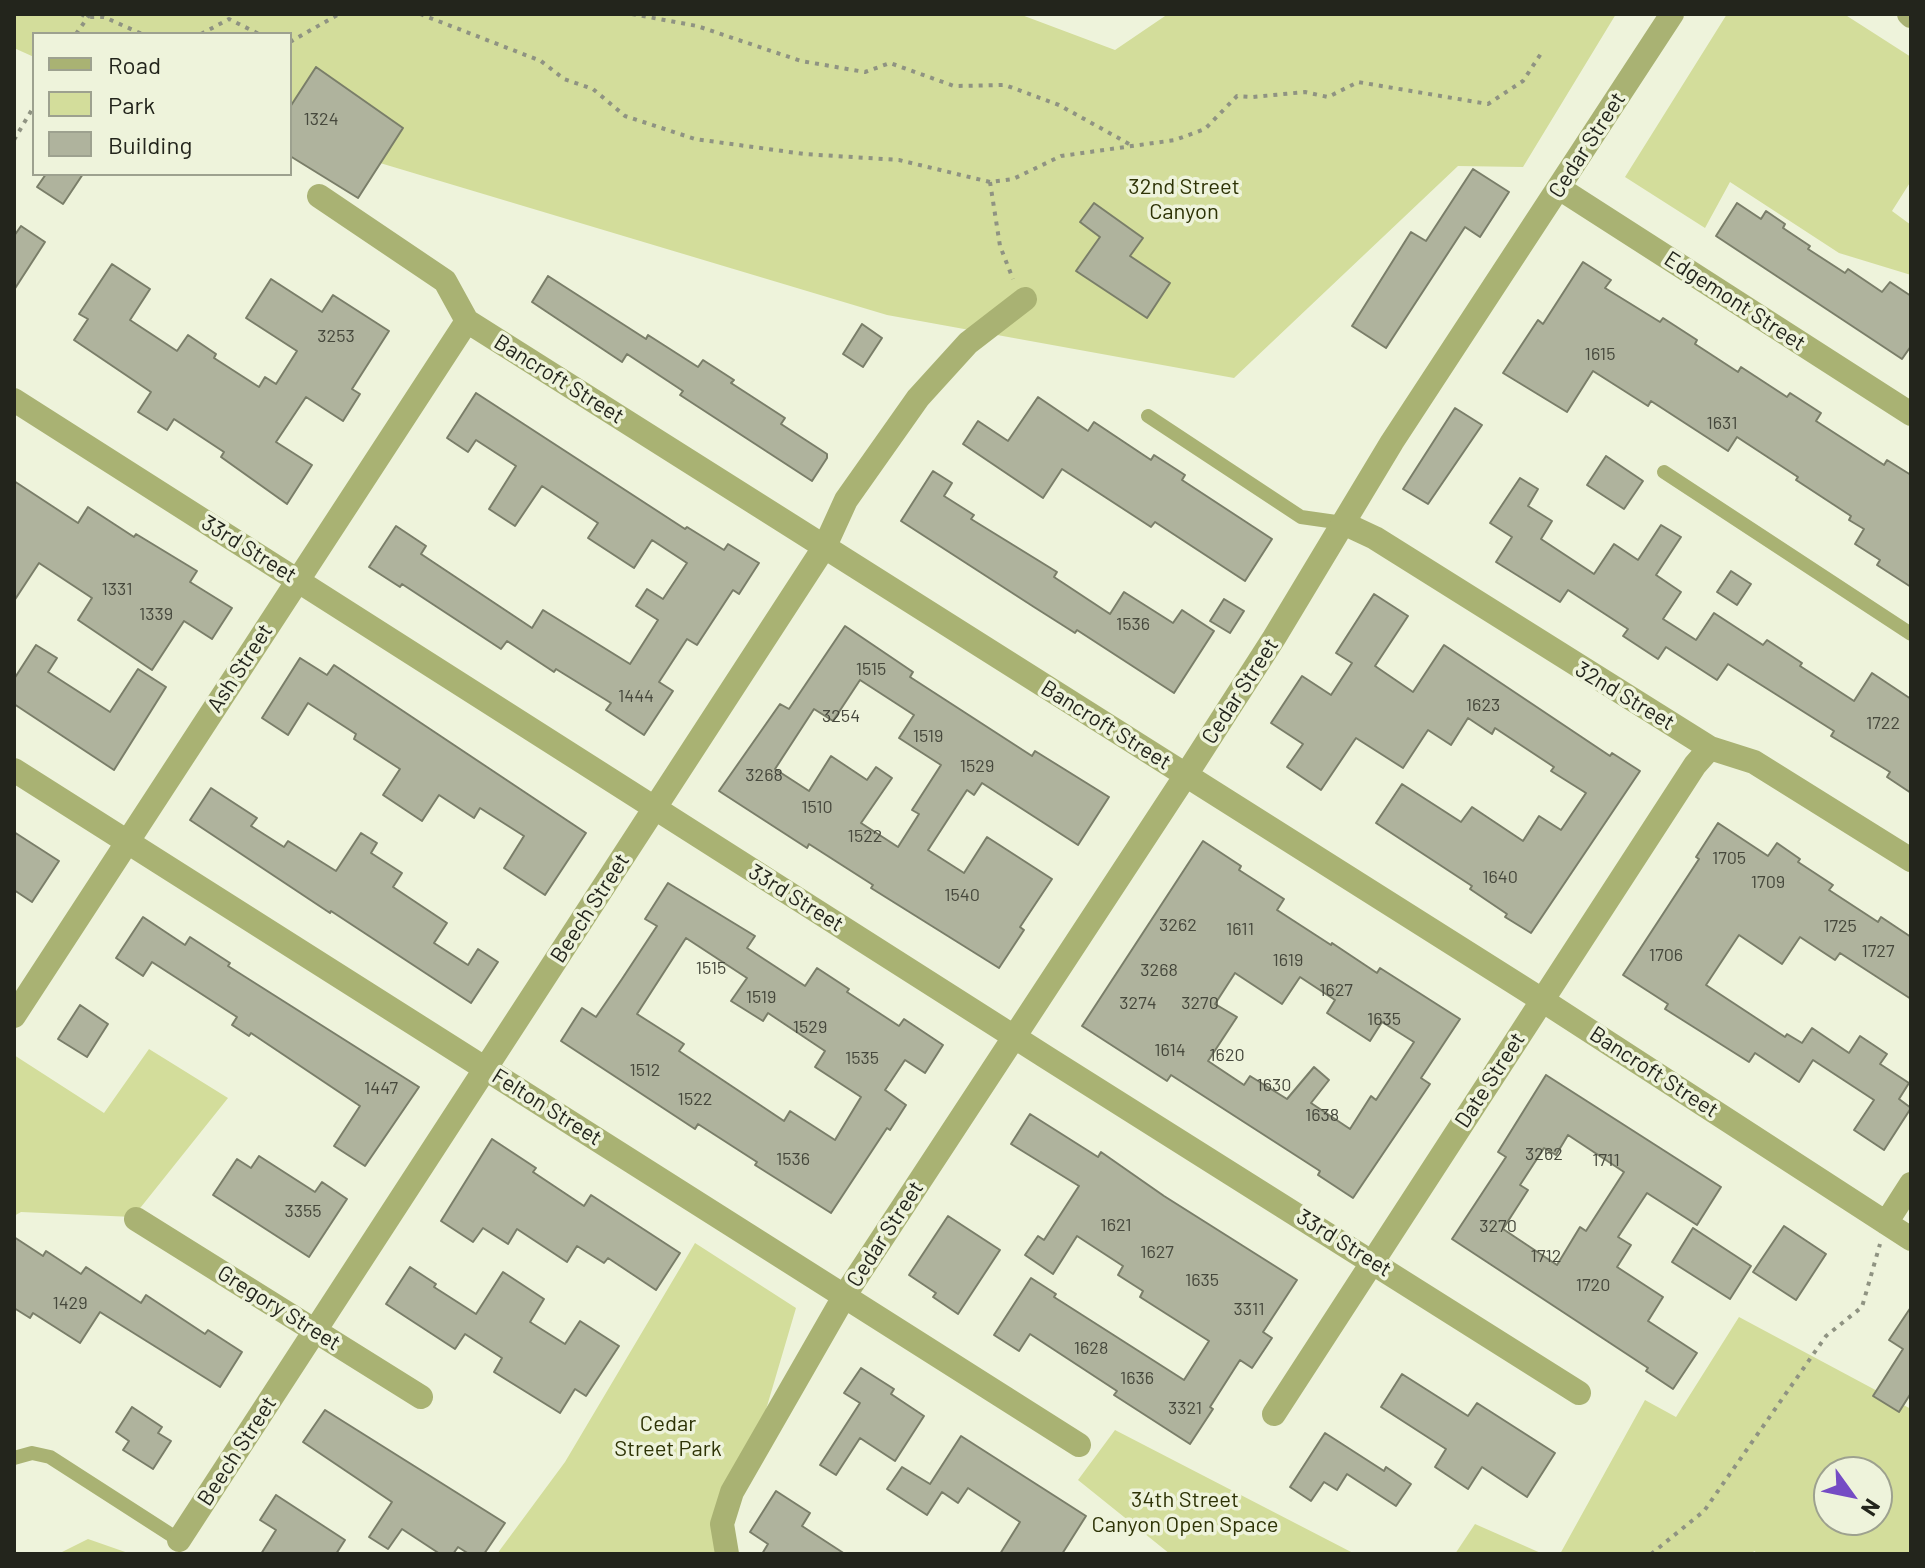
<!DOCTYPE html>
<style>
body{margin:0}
#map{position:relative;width:1925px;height:1568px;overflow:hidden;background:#eef3db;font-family:Barlow,sans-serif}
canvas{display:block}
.frame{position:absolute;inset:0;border:16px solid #23251c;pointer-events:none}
.legend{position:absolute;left:32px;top:32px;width:260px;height:144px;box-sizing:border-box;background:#eef3db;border:2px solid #9da18f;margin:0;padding:10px 14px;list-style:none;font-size:24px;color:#23251c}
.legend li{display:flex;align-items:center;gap:16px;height:40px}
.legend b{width:40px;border:2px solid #9da18f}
.north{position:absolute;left:1813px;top:1456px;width:80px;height:80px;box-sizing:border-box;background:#eef3db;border:2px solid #9da18f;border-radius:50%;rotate:123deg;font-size:22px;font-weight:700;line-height:32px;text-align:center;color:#23251c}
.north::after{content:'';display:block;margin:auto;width:28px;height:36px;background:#754cc4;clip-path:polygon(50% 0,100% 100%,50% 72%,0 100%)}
</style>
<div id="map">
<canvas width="1925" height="1568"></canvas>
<div class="frame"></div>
<ul class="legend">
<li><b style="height:10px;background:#a9b273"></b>Road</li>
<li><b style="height:22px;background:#d3dd9b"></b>Park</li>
<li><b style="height:22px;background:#afb39d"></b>Building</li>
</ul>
<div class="north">N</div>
</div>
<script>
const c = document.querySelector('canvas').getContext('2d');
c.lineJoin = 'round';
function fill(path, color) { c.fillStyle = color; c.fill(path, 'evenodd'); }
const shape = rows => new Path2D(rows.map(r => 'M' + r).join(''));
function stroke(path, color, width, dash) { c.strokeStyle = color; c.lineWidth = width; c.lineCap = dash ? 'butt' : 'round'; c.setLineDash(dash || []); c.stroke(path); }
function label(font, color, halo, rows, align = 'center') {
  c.font = font + ' Barlow,sans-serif'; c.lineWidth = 7; c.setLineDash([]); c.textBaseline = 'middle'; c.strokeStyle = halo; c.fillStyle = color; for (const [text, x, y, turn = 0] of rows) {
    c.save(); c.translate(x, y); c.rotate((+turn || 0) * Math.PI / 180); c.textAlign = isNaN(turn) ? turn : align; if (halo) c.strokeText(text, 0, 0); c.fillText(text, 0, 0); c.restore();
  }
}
fill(shape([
 [14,14,1019,14,1115,50,1168,14,1616,14,1523,167,1458,166,1234,378,887,315,290,136,290,34,34,34,34,57,14,48],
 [1727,14,1844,14,1911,57,1911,181,1892,211,1911,225,1911,275,1839,253,1730,182,1705,228,1625,177],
 [149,1049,228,1098,133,1217,21,1212,14,1216,14,1055,104,1113],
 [695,1243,796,1308,765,1413,720,1502,727,1554,497,1554,565,1462],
 [1739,1317,1911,1409,1911,1554,1759,1554,1754,1551,1752,1554,1560,1554,1645,1400,1676,1417],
 [1829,1472,1877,1472,1877,1520,1829,1520],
 [1115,1430,1355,1554,1170,1554,1078,1480],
 [1475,1524,1543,1554,1455,1554],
 [88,1539,131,1554,58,1554]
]), '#d3dd9b');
const building = shape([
 [316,67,403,128,358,198,290,156,290,107,316,67],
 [1473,169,1509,192,1480,237,1465,227,1386,348,1352,326,1411,232,1426,241,1473,169],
 [46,174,83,174,63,204,37,187,46,174],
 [1094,203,1143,238,1130,256,1170,283,1147,318,1076,271,1100,237,1080,222,1094,203],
 [1737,203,1761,219,1766,211,1785,224,1783,228,1810,246,1808,249,1845,273,1848,269,1882,292,1890,282,1911,296,1911,346,1902,359,1716,236,1737,203],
 [21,226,45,242,14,290,14,236,21,226],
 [1583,262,1611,280,1605,288,1660,322,1663,318,1697,340,1695,344,1738,372,1741,367,1787,397,1790,393,1821,413,1816,421,1884,465,1887,460,1911,475,1911,587,1877,565,1880,560,1855,544,1864,529,1849,520,1851,516,1796,480,1798,477,1737,437,1728,451,1651,401,1648,406,1593,371,1567,412,1503,373,1538,320,1543,324,1583,262],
 [112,264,150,289,130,320,177,351,188,335,216,354,214,358,259,387,265,377,276,384,297,351,246,318,271,279,322,312,333,295,389,331,352,389,360,394,343,421,306,397,276,442,312,465,287,504,221,457,224,452,174,419,167,430,138,412,151,392,74,340,88,319,79,314,112,264],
 [548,276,646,339,648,335,698,367,703,360,734,380,731,383,785,418,781,424,827,454,827,458,812,481,680,395,683,391,627,354,622,362,532,302,548,276],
 [862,324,882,338,863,367,843,354,862,324],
 [476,393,685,529,687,527,724,550,728,544,759,563,739,594,733,590,697,645,687,639,659,682,673,691,644,735,606,710,611,703,556,669,554,672,507,641,501,649,402,584,400,587,369,567,396,526,426,546,421,554,532,628,543,610,630,664,658,620,636,606,647,589,663,599,687,563,652,540,634,568,588,538,598,523,542,486,515,526,489,509,516,466,476,440,468,452,447,438,476,393],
 [1038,397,1088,431,1094,422,1151,460,1154,455,1185,475,1182,480,1272,539,1245,581,1155,522,1151,527,1062,469,1043,498,963,444,978,421,1008,441,1038,397],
 [1455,408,1482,425,1428,504,1403,489,1455,408],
 [1606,456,1643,481,1624,509,1587,485,1606,456],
 [933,471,952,483,944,496,974,515,971,519,1057,572,1054,577,1110,614,1124,592,1173,623,1182,610,1214,631,1174,693,1077,630,1075,633,1034,607,901,521,933,471],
 [1520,478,1538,489,1528,506,1552,521,1541,539,1594,574,1614,544,1638,560,1661,525,1681,537,1656,575,1681,592,1663,619,1696,640,1714,613,1763,645,1767,640,1802,663,1800,666,1854,701,1872,673,1911,699,1911,793,1887,777,1890,772,1831,736,1834,731,1728,664,1717,680,1666,647,1658,659,1623,636,1628,629,1568,590,1560,602,1496,562,1512,537,1490,523,1520,478],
 [14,481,78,523,88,507,134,537,136,534,197,571,190,582,232,608,212,639,184,621,152,670,78,620,92,598,39,563,14,601,14,481],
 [1731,571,1751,584,1737,605,1717,592,1731,571],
 [1374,594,1408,616,1375,666,1413,692,1444,645,1610,756,1612,753,1640,771,1531,933,1505,917,1507,914,1470,889,1472,886,1376,823,1402,784,1461,822,1472,807,1523,841,1539,816,1561,830,1586,793,1551,771,1554,767,1495,728,1492,734,1468,718,1451,745,1428,730,1403,768,1356,738,1321,790,1287,767,1303,744,1271,723,1302,676,1331,695,1352,663,1336,653,1374,594],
 [1224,599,1244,611,1230,633,1210,621,1224,599],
 [845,626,913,672,910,677,1032,756,1035,751,1109,797,1078,845,982,783,974,795,967,790,928,850,964,873,987,837,1052,879,1020,927,1024,930,999,968,871,888,873,885,809,844,807,848,719,791,780,704,789,709,845,626],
 [860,680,914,715,899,738,941,765,912,810,919,814,898,847,861,823,892,778,876,767,867,780,831,756,809,791,775,769,814,709,833,721,860,680],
 [36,645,57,658,48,672,110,712,138,669,166,687,114,770,14,704,14,679,36,645],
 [300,658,327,675,334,665,586,833,545,895,504,868,524,836,480,808,474,818,439,795,422,821,383,795,400,769,354,739,356,734,308,703,288,735,262,718,300,658],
 [211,788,257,818,251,826,284,847,288,841,336,871,361,833,377,843,371,853,402,873,393,887,447,923,434,943,468,965,478,949,498,962,471,1003,331,911,330,913,190,820,211,788],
 [1718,823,1768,856,1777,843,1800,859,1798,862,1833,885,1829,890,1878,922,1881,917,1911,937,1911,999,1840,953,1835,960,1800,937,1782,964,1739,935,1706,985,1785,1037,1787,1034,1802,1043,1812,1028,1849,1053,1860,1036,1887,1054,1880,1064,1909,1083,1899,1099,1911,1108,1884,1150,1854,1130,1874,1100,1813,1060,1799,1082,1755,1053,1749,1062,1665,1009,1668,1004,1623,975,1699,859,1696,857,1718,823],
 [14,832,59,861,32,902,14,890,14,832],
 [1203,841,1241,866,1239,870,1284,899,1277,910,1331,945,1332,943,1377,973,1380,968,1460,1019,1421,1078,1430,1084,1353,1198,1318,1175,1320,1171,1171,1075,1167,1081,1082,1026,1203,841],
 [1235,973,1282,1004,1300,977,1335,1000,1327,1013,1370,1041,1382,1022,1414,1042,1376,1100,1371,1096,1350,1129,1311,1103,1329,1080,1314,1067,1287,1099,1250,1076,1244,1085,1208,1061,1237,1017,1215,1004,1235,973],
 [668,883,755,936,747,948,805,986,817,968,849,989,847,992,899,1026,904,1019,943,1045,925,1073,905,1060,885,1090,906,1105,890,1130,887,1128,831,1213,755,1165,757,1162,698,1124,695,1129,561,1041,582,1008,596,1017,622,979,657,926,645,919,668,883],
 [686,938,747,978,731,1001,763,1021,768,1013,825,1051,815,1067,861,1097,835,1140,790,1111,784,1121,679,1051,684,1044,637,1014,686,938],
 [143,917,185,945,190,937,230,963,228,966,419,1087,365,1166,334,1146,360,1106,251,1033,249,1036,232,1025,237,1017,152,962,143,976,116,958,143,917],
 [80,1005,108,1024,87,1057,58,1039,80,1005],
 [1546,1075,1721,1187,1697,1225,1647,1193,1618,1237,1631,1245,1617,1267,1663,1297,1648,1321,1697,1353,1673,1389,1646,1371,1648,1368,1452,1239,1506,1157,1498,1152,1546,1075],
 [1568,1135,1624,1172,1586,1231,1580,1227,1557,1265,1503,1229,1528,1190,1520,1185,1544,1148,1556,1155,1568,1135],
 [1030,1114,1098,1157,1101,1152,1164,1196,1297,1280,1263,1332,1272,1338,1252,1368,1240,1360,1210,1407,1213,1409,1190,1444,1114,1395,1117,1391,1030,1334,1019,1351,994,1335,1031,1278,1056,1294,1054,1297,1184,1380,1209,1341,1140,1297,1143,1291,1118,1275,1123,1266,1077,1236,1053,1274,1025,1255,1038,1236,1044,1240,1079,1186,1011,1144,1030,1114],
 [492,1139,536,1168,533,1172,584,1206,591,1195,680,1253,656,1290,608,1258,604,1263,577,1246,567,1262,517,1229,508,1244,483,1228,473,1242,441,1221,492,1139],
 [259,1156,315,1192,322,1182,347,1199,309,1257,213,1195,237,1159,251,1168,259,1156],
 [948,1216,1000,1250,958,1314,933,1297,936,1293,909,1275,948,1216],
 [1784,1226,1826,1254,1796,1300,1753,1272,1784,1226],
 [1693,1228,1751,1266,1730,1299,1672,1262,1693,1228],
 [14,1237,43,1256,46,1251,81,1274,86,1267,141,1303,146,1295,205,1334,208,1330,242,1352,220,1387,100,1312,80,1343,33,1313,30,1318,14,1308,14,1237],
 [410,1267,436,1284,434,1287,476,1314,503,1272,544,1299,530,1322,565,1344,580,1321,619,1346,586,1396,575,1389,560,1413,494,1372,502,1358,465,1334,455,1349,386,1304,410,1267],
 [1911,1307,1911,1393,1899,1412,1873,1396,1903,1349,1889,1340,1911,1307],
 [861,1368,894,1389,891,1394,924,1416,895,1461,860,1438,836,1475,820,1465,860,1403,844,1393,861,1368],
 [1402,1374,1468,1416,1477,1403,1555,1453,1527,1497,1482,1467,1468,1489,1435,1467,1446,1449,1381,1407,1402,1374],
 [132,1407,162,1427,158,1433,171,1441,153,1469,123,1450,129,1441,116,1432,132,1407],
 [325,1410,505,1523,484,1554,469,1554,458,1547,453,1554,440,1554,402,1529,388,1549,369,1537,392,1502,303,1442,325,1410],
 [1325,1433,1384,1471,1386,1467,1411,1484,1396,1506,1347,1474,1337,1490,1324,1482,1311,1501,1290,1487,1325,1433],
 [961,1436,1086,1516,1062,1554,1000,1554,1020,1522,968,1488,958,1503,942,1492,927,1515,887,1489,902,1467,930,1484,961,1436],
 [776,1491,810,1513,802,1526,845,1554,762,1554,768,1544,750,1532,776,1491],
 [276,1495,345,1540,336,1554,261,1554,276,1530,260,1520,276,1495]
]);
fill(building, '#afb39d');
stroke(building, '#7a7e69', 2);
stroke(shape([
 [81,14,86,17,104,17,142,34],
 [420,14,541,61,564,79,593,89,625,116,695,139,804,154,899,160,990,182,1013,179,1061,156,1175,140,1205,129,1237,96,1253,97,1305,92,1328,97,1358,82,1488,104,1523,81,1542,52],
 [632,14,697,26,801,61,865,72,890,63,954,86,1005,85,1059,105,1131,145],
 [76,34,90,14],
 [201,34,229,19,259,34],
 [290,42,339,14],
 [14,140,34,106],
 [990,182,1000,246,1013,279],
 [1651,1554,1704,1511,1826,1336,1862,1307,1880,1244]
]), '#8f9382', 4, [4, 6]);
stroke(shape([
 [1148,416,1301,517,1343,523],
 [1664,472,1911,634],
 [14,1458,32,1453,50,1457,179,1540]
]), '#a9b273', 14);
stroke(shape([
 [1909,14,1911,16],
 [1559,188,1911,414],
 [319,196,445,281,467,321,1542,1000,1911,1239],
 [14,400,1049,1059,1579,1393],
 [1343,523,1375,538,1710,748,1754,762,1911,860],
 [14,770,1079,1445],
 [14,1016,467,321],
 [136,1219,421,1397],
 [1886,1223,1911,1184],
 [1274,1414,1695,765,1710,748],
 [179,1540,825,546,846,500,918,398,968,343,1025,299],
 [727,1554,722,1524,732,1492,845,1295,1186,775,1274,638,1392,442,1672,14]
]), '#a9b273', 24);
label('18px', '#46483c', null, [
 ["1324",321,119],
 ["3253",336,336],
 ["1615",1600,354],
 ["1631",1722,423],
 ["1331",117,589],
 ["1339",156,614],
 ["1536",1133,624],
 ["1515",871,669],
 ["1444",636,696],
 ["1623",1483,705],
 ["3254",841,716],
 ["1722",1883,723],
 ["1519",928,736],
 ["1529",977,766],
 ["3268",764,775],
 ["1510",817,807],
 ["1522",865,836],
 ["1705",1729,858],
 ["1640",1500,877],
 ["1709",1768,882],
 ["1540",962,895],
 ["3262",1178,925],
 ["1725",1840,926],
 ["1611",1240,929],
 ["1727",1878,951],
 ["1706",1666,955],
 ["1619",1288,960],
 ["1515",711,968],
 ["3268",1159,970],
 ["1627",1336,990],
 ["1519",761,997],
 ["3274",1138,1003],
 ["3270",1200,1003],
 ["1635",1384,1019],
 ["1529",810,1027],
 ["1614",1170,1050],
 ["1620",1227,1055],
 ["1535",862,1058],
 ["1512",645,1070],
 ["1630",1274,1085],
 ["1447",381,1088],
 ["1522",695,1099],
 ["1638",1322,1115],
 ["3262",1544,1154],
 ["1536",793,1159],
 ["1711",1606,1160],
 ["3355",303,1211],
 ["1621",1116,1225],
 ["3270",1498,1226],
 ["1627",1157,1252],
 ["1712",1546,1256],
 ["1635",1202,1280],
 ["1720",1593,1285],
 ["1429",70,1303],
 ["3311",1249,1309],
 ["1628",1091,1348],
 ["1636",1137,1378],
 ["3321",1185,1408]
]);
label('22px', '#23251c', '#eef3db', [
 ["Cedar Street",1587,145,-57],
 ["Edgemont Street",1735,301,33],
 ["Bancroft Street",559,379,32],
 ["33rd Street",249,549,32],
 ["Ash Street",240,668,-57],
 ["Cedar Street",1240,691,-57],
 ["32nd Street",1625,696,31],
 ["Bancroft Street",1106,725,32],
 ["33rd Street",796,898,32],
 ["Beech Street",590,908,-57],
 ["Bancroft Street",1654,1072,33],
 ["Date Street",1490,1080,-57],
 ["Felton Street",547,1107,32],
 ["Cedar Street",885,1234,-57],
 ["33rd Street",1344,1243,32],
 ["Gregory Street",279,1308,32],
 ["Beech Street",237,1451,-57]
]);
label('22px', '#2e3306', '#eef3db', [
 ["32nd Street",1184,187],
 ["Canyon",1184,212],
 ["Cedar",668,1424],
 ["Street Park",668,1449],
 ["34th Street",1185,1500],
 ["Canyon Open Space",1185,1525]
]);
</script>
